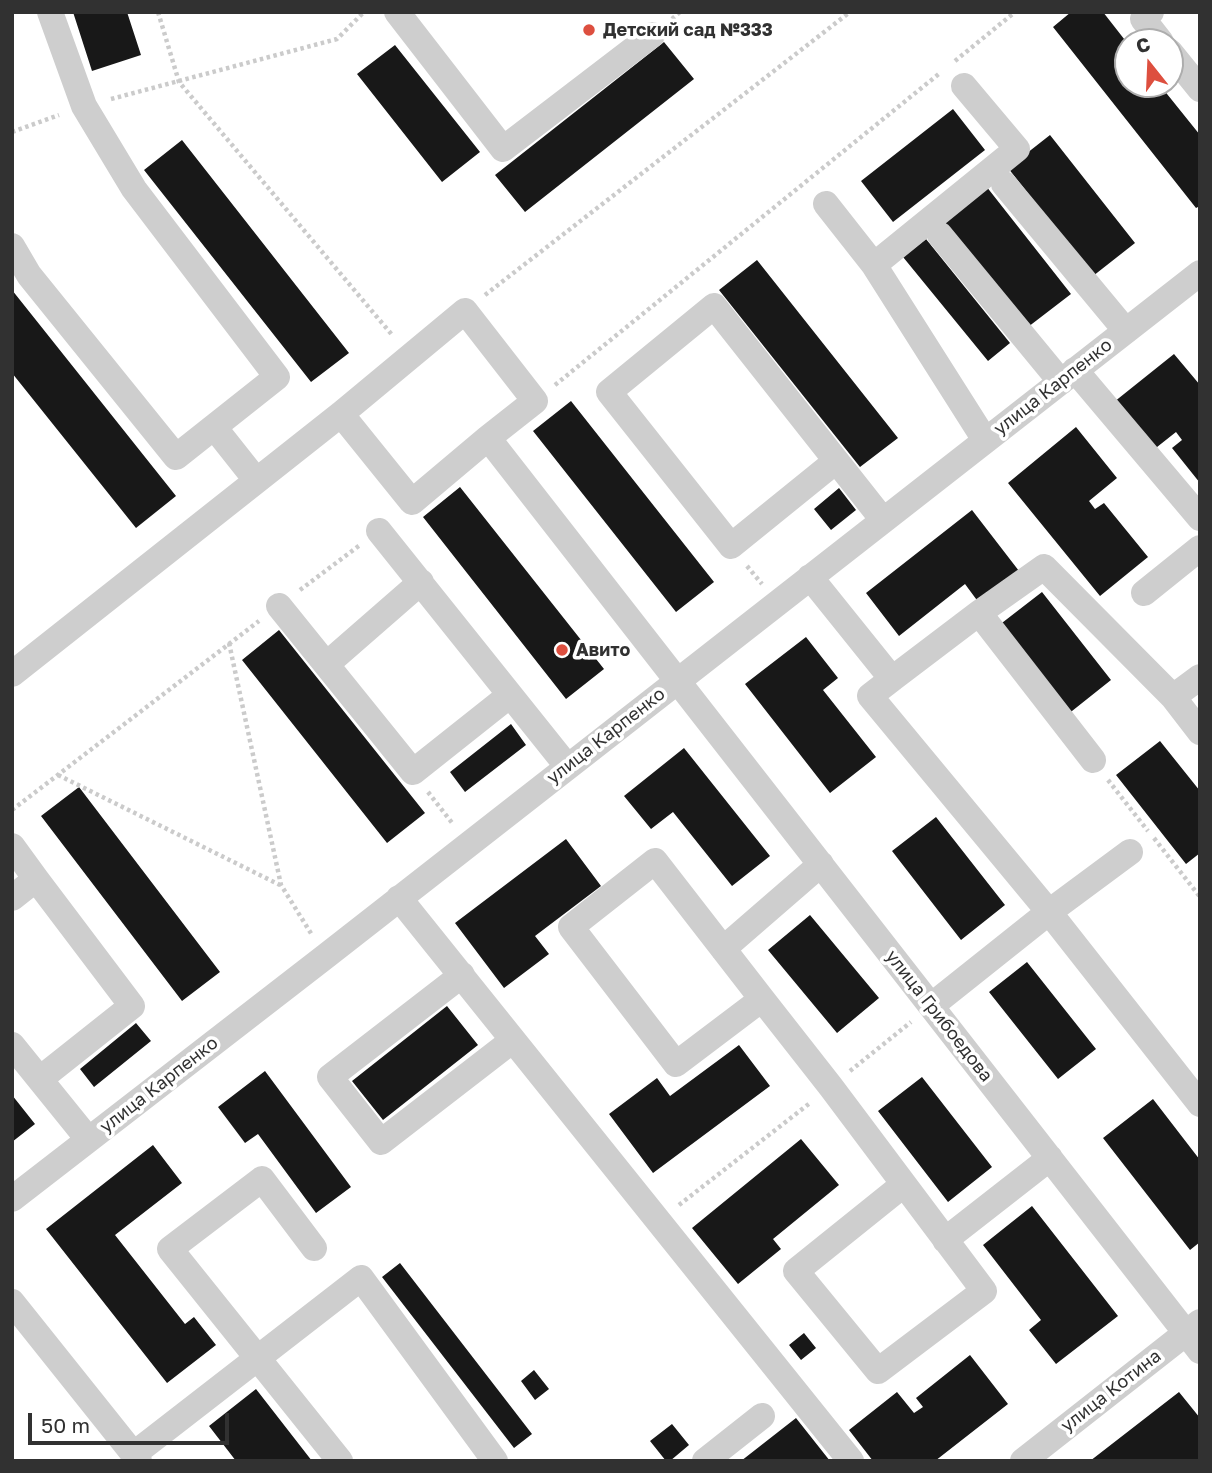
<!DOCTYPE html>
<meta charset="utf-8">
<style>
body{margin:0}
#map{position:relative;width:1212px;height:1473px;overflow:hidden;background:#fff;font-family:"Golos Text",sans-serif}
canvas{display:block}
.frame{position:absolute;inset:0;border:14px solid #313131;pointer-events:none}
.north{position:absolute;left:1114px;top:28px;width:70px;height:70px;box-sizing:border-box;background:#fff;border:2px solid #adadad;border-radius:50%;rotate:342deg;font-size:19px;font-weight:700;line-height:28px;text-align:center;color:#313131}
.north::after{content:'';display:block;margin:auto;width:24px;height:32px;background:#dd4f3f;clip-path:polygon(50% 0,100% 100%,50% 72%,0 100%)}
.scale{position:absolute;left:28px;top:1413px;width:201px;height:32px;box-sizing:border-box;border:4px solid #313131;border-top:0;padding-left:9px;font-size:21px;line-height:24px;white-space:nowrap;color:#313131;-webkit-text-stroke:5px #fff;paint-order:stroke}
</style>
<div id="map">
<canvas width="1212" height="1473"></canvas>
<div class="frame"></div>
<div class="north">С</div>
<div class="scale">50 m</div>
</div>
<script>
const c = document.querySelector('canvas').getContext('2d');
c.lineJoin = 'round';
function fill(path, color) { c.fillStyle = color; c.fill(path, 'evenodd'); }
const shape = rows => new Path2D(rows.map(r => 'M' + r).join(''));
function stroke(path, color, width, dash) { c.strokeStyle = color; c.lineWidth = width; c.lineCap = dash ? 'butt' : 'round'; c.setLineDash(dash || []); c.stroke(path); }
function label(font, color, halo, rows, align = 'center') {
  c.font = font + ' "Golos Text",sans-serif'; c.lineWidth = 7; c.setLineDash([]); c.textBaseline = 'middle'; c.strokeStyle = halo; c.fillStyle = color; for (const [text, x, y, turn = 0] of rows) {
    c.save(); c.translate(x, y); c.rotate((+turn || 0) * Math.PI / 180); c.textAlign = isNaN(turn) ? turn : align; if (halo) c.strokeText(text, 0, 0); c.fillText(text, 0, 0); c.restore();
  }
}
fill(shape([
 [73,12,127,12,141,55,92,71],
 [1071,12,1103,12,1128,44,1128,84,1159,84,1200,135,1200,206,1196,208,1053,27],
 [664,42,694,79,525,212,495,175],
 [395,45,480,152,442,182,357,74],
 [953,109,985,150,893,222,861,181],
 [1050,135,1135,243,1093,276,1008,168],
 [182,140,349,353,311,382,144,170],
 [986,186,1071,294,1028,327,943,220],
 [926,239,1010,343,988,361,903,257],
 [757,260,898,438,860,467,719,290],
 [12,290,176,496,136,528,12,373],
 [1174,354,1200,385,1200,483,1172,448,1182,440,1176,432,1152,451,1114,402],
 [571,401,714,582,676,612,533,431],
 [1076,427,1117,478,1089,501,1095,509,1104,503,1148,557,1100,596,1008,483],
 [460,487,604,669,566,699,423,517],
 [839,488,856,510,831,530,814,509],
 [972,510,1019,571,979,603,965,584,899,636,866,593],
 [1042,592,1111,680,1067,715,998,626],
 [279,630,425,813,387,843,242,660],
 [806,637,838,678,823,690,876,757,830,793,745,684],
 [511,724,526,745,465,792,450,772],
 [1160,741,1200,791,1200,853,1186,864,1116,775],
 [684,748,770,856,732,886,673,812,651,829,624,796],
 [79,787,220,972,182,1001,41,816],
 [936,817,1005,905,961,940,892,851],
 [566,839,601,886,535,936,549,954,504,988,455,923],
 [810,915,879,998,837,1033,768,950],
 [1027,962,1096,1049,1058,1079,989,992],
 [447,1006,478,1045,383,1120,352,1081],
 [136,1023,151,1041,94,1087,80,1069],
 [739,1045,770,1086,653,1173,609,1114,657,1078,670,1096],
 [265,1071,351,1187,316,1213,258,1134,245,1143,218,1107],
 [922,1077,992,1167,948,1202,878,1111],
 [12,1095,35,1124,12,1142],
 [1153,1099,1200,1160,1200,1242,1190,1250,1103,1138],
 [801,1139,839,1185,773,1239,781,1249,738,1284,692,1228],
 [153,1145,182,1183,115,1235,185,1324,194,1317,216,1345,167,1383,46,1229],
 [1032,1206,1118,1316,1056,1364,1029,1330,1041,1320,983,1245],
 [400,1263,532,1434,514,1448,382,1277],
 [804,1333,816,1348,801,1360,789,1345],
 [970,1355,1008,1404,935,1461,873,1461,849,1430,897,1392,914,1413,923,1407,916,1398],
 [534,1370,549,1389,535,1400,521,1381],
 [256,1389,312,1461,236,1461,209,1426],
 [1179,1392,1200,1418,1200,1461,1090,1461],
 [796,1418,830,1461,741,1461],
 [672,1424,689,1445,670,1461,666,1461,650,1441]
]), '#181818');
stroke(shape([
 [158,12,179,82,393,336],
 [672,19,680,12],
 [955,61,1015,12],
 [111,99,337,39,364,12],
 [12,132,59,115],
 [485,295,850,12],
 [555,385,940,73],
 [747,566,762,584],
 [300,590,360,545],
 [229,643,281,885,312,935],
 [58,775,280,885],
 [1108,780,1148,831],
 [428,792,453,824],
 [12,810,259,621],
 [1154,838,1200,897],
 [850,1071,911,1022],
 [679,1205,810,1103]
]), '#cbcbcb', 4.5, [3.5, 3.5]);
stroke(shape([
 [397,12,503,149,652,35],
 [1151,12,1143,19,1161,42],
 [1170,52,1200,89],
 [1004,184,1126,331],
 [826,204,874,265,985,440],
 [940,235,1061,382],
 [12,246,29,275,176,457,277,377,134,189,84,106,50,12],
 [874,265,1017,149,964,86],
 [1075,370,1200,518],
 [214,427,256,480],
 [488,438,1200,1351],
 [836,461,731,546,609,392,714,306,883,520],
 [379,531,567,766],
 [810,577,892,679,870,696,1049,912,1200,1104],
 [1144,593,1200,548],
 [279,606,413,772,510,695],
 [979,613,1044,567,1173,697,1200,732],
 [327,664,421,582],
 [12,674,341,414,465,311,535,401,488,438,412,502,341,414],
 [892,679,979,613,1093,760],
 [1173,697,1200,677],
 [12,846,36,879,132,1006,40,1079],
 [12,898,36,879],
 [399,898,851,1461],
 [723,949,821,864],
 [462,975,330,1077,381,1142,513,1040],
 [762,999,676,1064,571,927,655,861,762,999,831,1087,984,1291,878,1371,796,1271,903,1185],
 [931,1006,1049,912,1130,852],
 [12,1045,88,1139],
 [12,1199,326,956,1200,273],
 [945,1240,1050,1158],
 [314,1248,262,1179,170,1249,340,1461],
 [12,1302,139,1461],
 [134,1454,361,1278,495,1461],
 [705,1461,762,1416],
 [1023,1461,1200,1322]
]), '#cecece', 26);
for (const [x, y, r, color] of [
 [589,30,7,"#dd4f3f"],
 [562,650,7,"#dd4f3f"]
]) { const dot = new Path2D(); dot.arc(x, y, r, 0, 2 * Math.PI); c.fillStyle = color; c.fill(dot); stroke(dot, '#fff', 2.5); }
label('bold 18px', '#313131', '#fff', [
 ["Детский сад №333",603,30],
 ["Авито",576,650]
], 'left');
label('18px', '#313131', '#fff', [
 ["улица Карпенко",1053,387,-38],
 ["улица Карпенко",606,736,-38],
 ["улица Грибоедова",939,1016,52],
 ["улица Карпенко",159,1085,-38],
 ["улица Котина",1111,1391,-38]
]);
</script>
